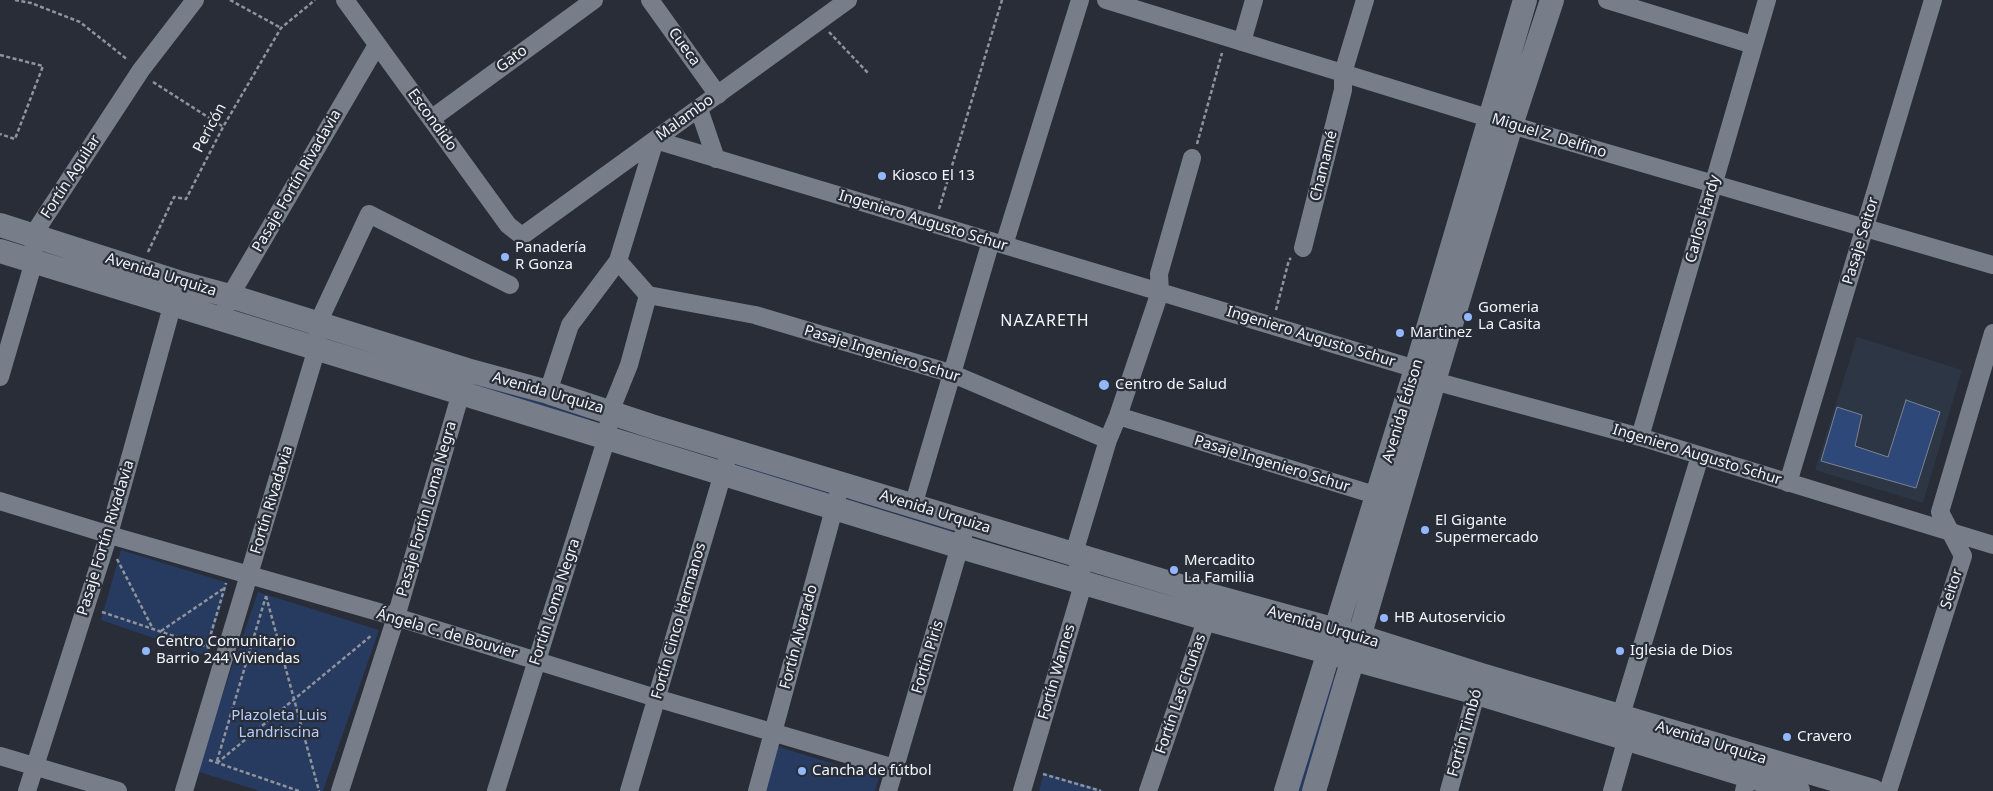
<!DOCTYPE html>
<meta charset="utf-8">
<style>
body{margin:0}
canvas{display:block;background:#282d37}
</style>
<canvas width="1993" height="791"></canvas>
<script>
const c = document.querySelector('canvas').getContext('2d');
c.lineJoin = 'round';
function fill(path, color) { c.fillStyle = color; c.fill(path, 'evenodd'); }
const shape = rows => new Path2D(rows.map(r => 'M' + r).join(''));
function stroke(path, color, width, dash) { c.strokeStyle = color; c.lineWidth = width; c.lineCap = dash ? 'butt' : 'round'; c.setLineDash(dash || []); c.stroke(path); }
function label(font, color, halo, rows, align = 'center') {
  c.font = font + ' "Noto Sans",sans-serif'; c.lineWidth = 4.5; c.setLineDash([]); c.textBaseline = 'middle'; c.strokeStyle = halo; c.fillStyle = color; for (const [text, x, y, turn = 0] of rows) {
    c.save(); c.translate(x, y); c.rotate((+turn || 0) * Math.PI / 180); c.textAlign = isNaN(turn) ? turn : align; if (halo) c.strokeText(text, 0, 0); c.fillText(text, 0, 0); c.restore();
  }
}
fill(shape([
 [1857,337,1962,370,1923,503,1815,470]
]), '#2d3645');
fill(shape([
 [480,383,590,418,589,422,478,387],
 [739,463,831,491,830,495,738,468],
 [852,496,953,526,951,531,850,500],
 [121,550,228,583,206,656,101,620],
 [258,592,379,630,323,791,260,791,196,771],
 [1332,675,1339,677,1303,791,1296,791],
 [776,746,879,778,875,791,764,791],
 [1044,773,1090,786,1105,791,1039,791]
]), '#273a60');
const building = shape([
 [1906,400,1940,412,1916,488,1821,461,1837,407,1862,415,1855,446,1888,457,1906,400]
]);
fill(building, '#2f487a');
stroke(building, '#7c828e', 1);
stroke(shape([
 [15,0,31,3,80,22,128,60],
 [230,0,281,28],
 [829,32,868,73],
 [0,55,43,66,15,139,0,134],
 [153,82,222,126],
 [1197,144,1222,53],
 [939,209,1002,0],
 [148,252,174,197,186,199,223,127,281,28,315,0],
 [1276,310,1289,260,1291,258],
 [117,559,153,629],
 [266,596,319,791],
 [102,612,210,648],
 [161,631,223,589],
 [207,647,226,583],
 [209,760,299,791],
 [217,761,266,596],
 [217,763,372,635],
 [1043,774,1101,791]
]), '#8f939c', 2.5, [4, 2.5]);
stroke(shape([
 [345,0,508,225,522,236,848,0],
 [650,0,718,95],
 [1106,0,1511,125,1993,265],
 [1607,0,1753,45],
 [1242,42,1254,0],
 [699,109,716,159],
 [431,119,594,0],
 [655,140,1416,369,1434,381,1640,437,1993,545],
 [1004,245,1080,0],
 [1303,248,1343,90,1343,73,1365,0],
 [618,261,648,295],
 [648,295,755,315,953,374,1108,440],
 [226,307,230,296,377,45],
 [0,377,34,261,33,235,141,70,195,0],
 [548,392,570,325,618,261,655,140],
 [1118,416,1388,499],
 [1640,437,1767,0],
 [1788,483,1933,0],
 [0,501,120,538,396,617,656,698,894,768],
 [913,506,991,241],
 [0,756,118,791],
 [27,791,109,534,176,292],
 [184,791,317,348,318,323,369,214,510,285],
 [340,791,396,617,464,382],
 [496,791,607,437,610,412,629,365,648,295],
 [629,791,726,463],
 [757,791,837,498],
 [888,791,967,522],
 [1022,791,1084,581,1074,553,1108,440,1118,416,1160,292,1159,274,1192,158],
 [1148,791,1210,609],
 [1449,791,1479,683],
 [1612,791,1627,738,1621,715,1700,456],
 [1744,791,1751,764],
 [1888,791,1963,556,1940,512,1993,333]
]), '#777e89', 18);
stroke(shape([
 [0,225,178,282,230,296,467,370,548,392,651,426,967,522,1213,596,1358,636,1481,675,1873,791],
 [0,251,961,547,1207,619,1477,693,1798,791],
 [1286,791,1416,369,1525,0],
 [1314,791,1434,381,1511,125,1552,0]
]), '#777e89', 24);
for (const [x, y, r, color] of [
 [882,176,5,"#93b7fd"],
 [505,257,5,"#93b7fd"],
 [1468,317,5,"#93b7fd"],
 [1400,333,5,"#93b7fd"],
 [1104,385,6,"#93b7fd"],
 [1425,530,5,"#93b7fd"],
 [1174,570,5,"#93b7fd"],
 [1384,618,5,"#93b7fd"],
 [146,651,5,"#93b7fd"],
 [1620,651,5,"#93b7fd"],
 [1787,737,5,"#93b7fd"],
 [802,771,5,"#93b7fd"]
]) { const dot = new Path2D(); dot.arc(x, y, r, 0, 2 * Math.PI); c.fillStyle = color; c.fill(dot); stroke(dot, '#282d37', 2); }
label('15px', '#f1f4fb', '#282d37', [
 ["Cueca",684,47,54],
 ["Gato",512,59,-36],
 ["Malambo",685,118,-36],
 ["Escondido",432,120,54],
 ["Pericón",210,128,-62],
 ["Miguel Z. Delfino",1549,136,17],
 ["Chamamé",1324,166,-76],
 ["Fortín Aguilar",71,177,-57],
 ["Pasaje Fortín Rivadavia",297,181,-60],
 ["Carlos Hardy",1703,219,-74],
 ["Ingeniero Augusto Schur",923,221,17],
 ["Pasaje Seitor",1861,241,-73],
 ["Avenida Urquiza",161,275,17],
 ["Ingeniero Augusto Schur",1311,337,17],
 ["Pasaje Ingeniero Schur",882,354,17],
 ["Avenida Urquiza",548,393,16],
 ["Avenida Édison",1403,411,-73],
 ["Ingeniero Augusto Schur",1697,455,17],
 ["Pasaje Ingeniero Schur",1272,464,17],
 ["Fortín Rivadavia",272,500,-73],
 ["Pasaje Fortín Loma Negra",427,509,-74],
 ["Avenida Urquiza",935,512,17],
 ["Pasaje Fortín Rivadavia",106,538,-73],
 ["Seitor",1952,589,-72],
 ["Fortín Loma Negra",555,602,-72],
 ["Fortín Cinco Hermanos",679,621,-74],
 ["Avenida Urquiza",1323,627,16],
 ["Ángela C. de Bouvier",447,634,16],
 ["Fortín Alvarado",799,637,-75],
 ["Fortín Piris",928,657,-73],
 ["Fortín Warnes",1057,672,-74],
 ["Fortín Las Chuñas",1181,694,-71],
 ["Fortín Timbó",1465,733,-74],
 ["Avenida Urquiza",1711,743,17]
]);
label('15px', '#f1f4fb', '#282d37', [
 ["Kiosco El 13",892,176],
 ["Panadería",515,248],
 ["R Gonza",515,265],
 ["Gomeria",1478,308],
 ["La Casita",1478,325],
 ["Martinez",1410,333],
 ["Centro de Salud",1115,385],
 ["El Gigante",1435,521],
 ["Supermercado",1435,538],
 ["Mercadito",1184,561],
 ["La Familia",1184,578],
 ["HB Autoservicio",1394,618],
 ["Centro Comunitario",156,642],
 ["Barrio 244 Viviendas",156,659],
 ["Iglesia de Dios",1630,651],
 ["Cravero",1797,737],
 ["Cancha de fútbol",812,771]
], 'left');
label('15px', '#b4cdfd', '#282d37', [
 ["Plazoleta Luis",279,716],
 ["Landriscina",279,733]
]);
c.letterSpacing = '1px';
label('16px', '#f1f4fb', '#282d37', [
 ["NAZARETH",1045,321]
]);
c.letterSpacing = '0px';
</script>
